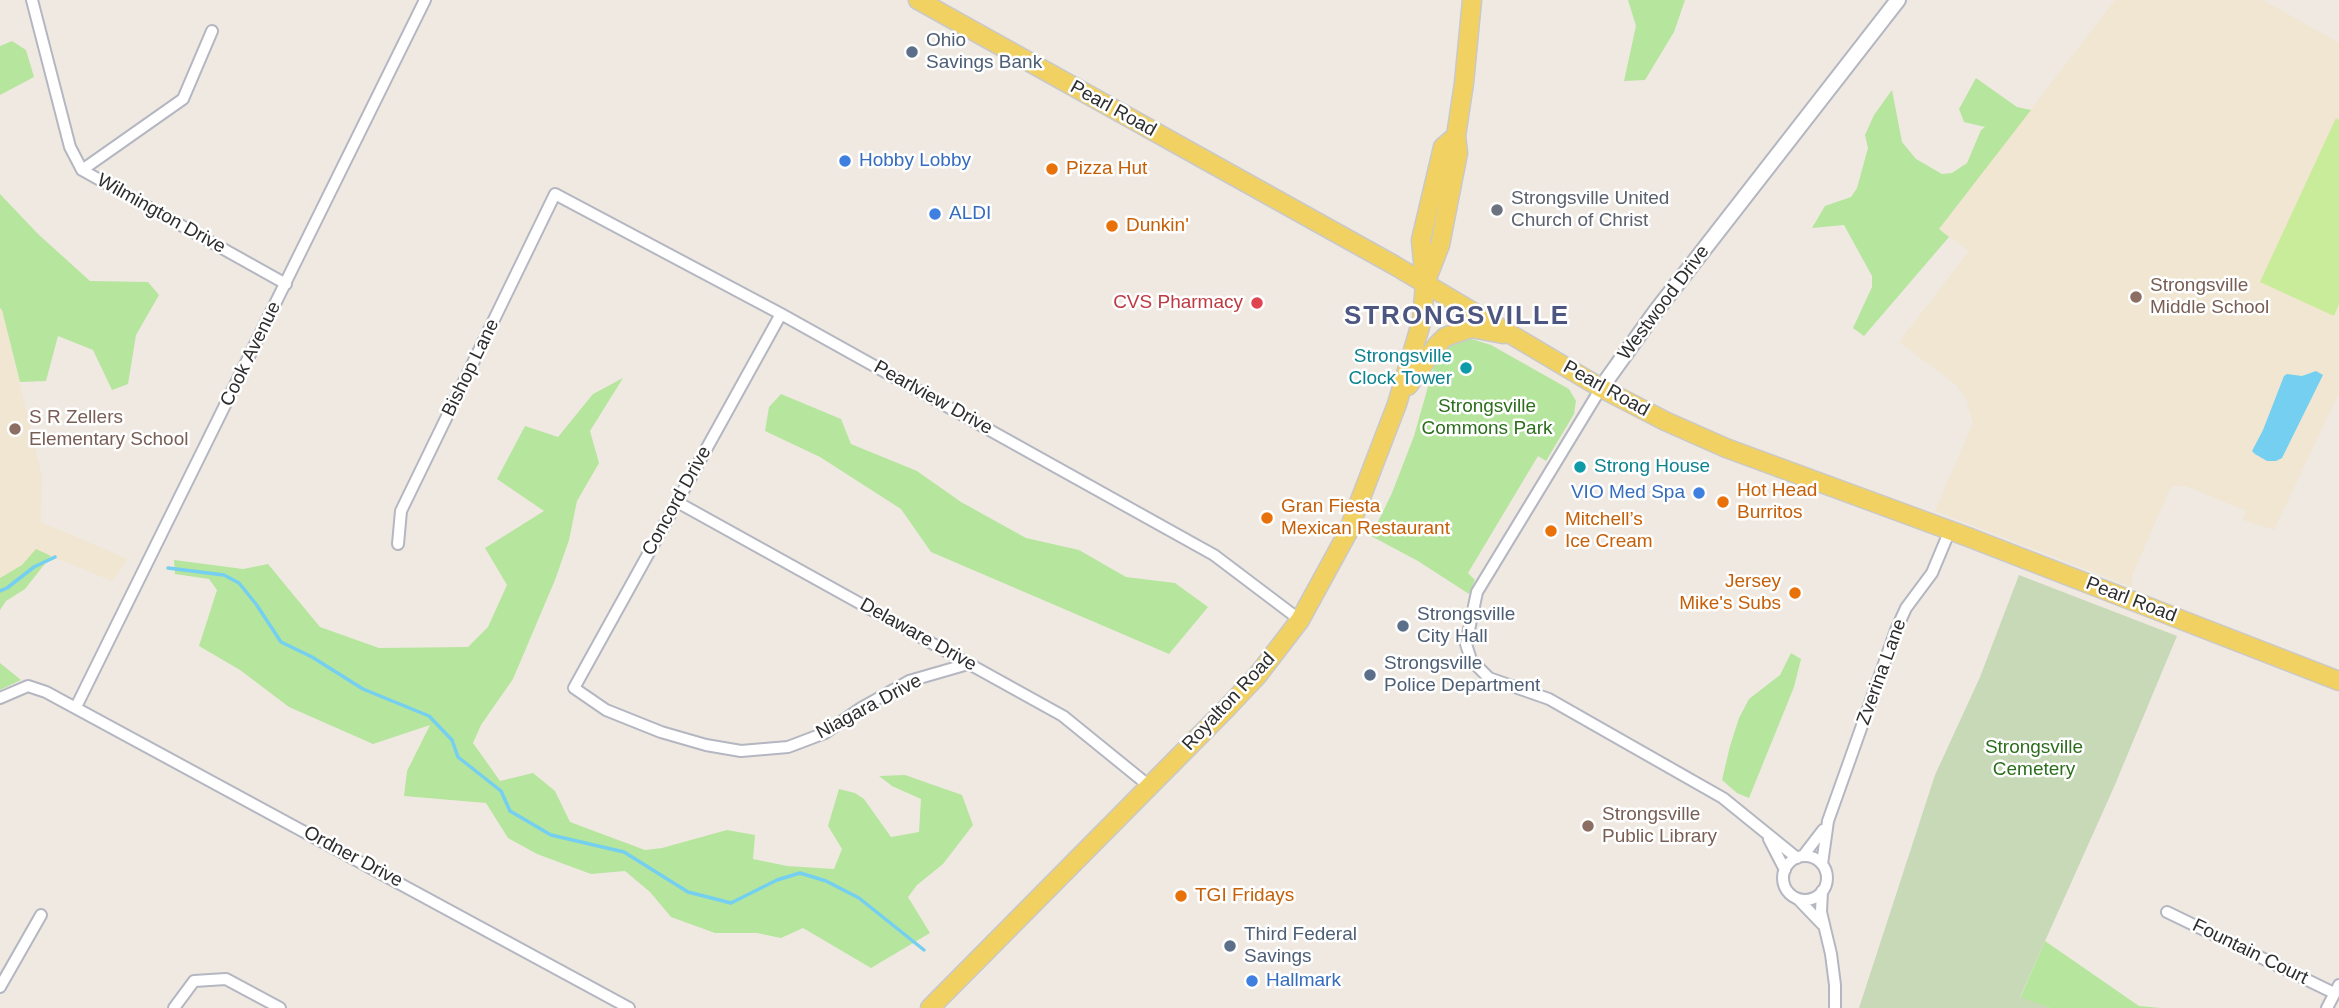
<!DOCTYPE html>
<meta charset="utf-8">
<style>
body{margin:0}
canvas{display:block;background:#efe9e1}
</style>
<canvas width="2339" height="1008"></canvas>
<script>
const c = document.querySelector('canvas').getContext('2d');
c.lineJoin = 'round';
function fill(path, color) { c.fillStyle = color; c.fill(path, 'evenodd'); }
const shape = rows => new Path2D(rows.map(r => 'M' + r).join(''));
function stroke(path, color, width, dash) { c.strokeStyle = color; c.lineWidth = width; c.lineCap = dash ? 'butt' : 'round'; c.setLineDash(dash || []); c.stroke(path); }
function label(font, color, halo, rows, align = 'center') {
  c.font = font + ' Helvetica,sans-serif'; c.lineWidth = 5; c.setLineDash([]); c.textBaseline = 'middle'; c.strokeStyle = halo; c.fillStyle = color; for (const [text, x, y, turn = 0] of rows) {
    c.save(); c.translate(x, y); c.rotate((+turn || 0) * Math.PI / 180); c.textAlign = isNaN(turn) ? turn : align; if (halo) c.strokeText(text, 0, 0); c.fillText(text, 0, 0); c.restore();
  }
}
fill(shape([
 [2115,0,2263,0,2339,43,2339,393,2274,530,2243,520,2246,511,2186,486,2173,486,2170,489,2132,575,2132,587,1935,511,1973,423,1966,398,1955,384,1899,342,1969,251,1939,229],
 [0,308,2,310,42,476,41,522,128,559,112,581,36,550,22,565,0,578]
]), '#f0e6d1');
fill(shape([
 [1628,0,1685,0,1674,32,1645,80,1624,81,1636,26],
 [12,41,26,50,34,77,0,95,0,46],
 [1976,78,2017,107,2031,110,1939,229,1949,237,1864,336,1853,328,1872,287,1872,276,1844,225,1812,228,1825,206,1851,197,1857,188,1868,148,1865,135,1874,115,1892,90,1902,142,1916,159,1942,174,1952,173,1967,163,1981,130,1985,127,1964,122,1959,109],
 [0,194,38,234,90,281,148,282,159,295,136,335,128,384,112,390,93,350,58,336,46,381,20,382,2,310,0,308],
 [1462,336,1491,345,1569,389,1576,401,1574,414,1546,461,1538,456,1468,573,1475,580,1469,594,1418,561,1371,536,1392,493,1414,436,1435,362,1447,342],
 [623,378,590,431,599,463,577,501,569,540,555,580,513,679,481,725,473,743,500,781,533,773,555,791,570,822,645,850,662,848,727,830,755,835,753,859,787,866,834,869,842,849,828,826,839,789,855,793,864,799,891,837,919,832,921,799,892,786,879,776,905,775,962,795,973,825,943,864,917,885,908,897,930,933,871,968,803,928,781,938,757,933,715,933,671,917,650,892,625,871,591,874,537,854,508,838,486,803,404,796,407,771,430,725,373,744,289,707,240,670,199,646,217,590,209,579,175,574,174,560,243,569,268,564,320,627,379,648,468,647,488,627,507,585,485,548,544,511,497,479,525,426,558,437,593,394],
 [781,394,841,419,851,444,917,471,961,502,1026,538,1079,550,1126,577,1175,583,1208,607,1169,654,931,552,901,509,820,457,765,431,769,407],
 [36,549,51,556,25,589,6,601,0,610,0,578,22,565],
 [1791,653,1801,659,1794,687,1749,798,1737,793,1722,780,1730,746,1739,718,1749,699,1780,675],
 [0,663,21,680,0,690],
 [2045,941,2139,1006,2161,1008,2050,1008,2020,998]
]), '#b6e59e');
fill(shape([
 [2019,575,2177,636,2114,787,2020,997,2050,1008,1859,1008,1935,775,1980,677]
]), '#c8d9b8');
fill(shape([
 [2336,118,2339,120,2339,304,2334,316,2260,282]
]), '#c9ec9a');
fill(shape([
 [2316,371,2323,375,2282,458,2276,461,2267,461,2255,454,2252,451,2263,430,2284,376,2287,374,2302,376]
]), '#75cff0');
stroke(shape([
 [168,568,224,575,239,583,256,604,281,642,312,657,363,689,429,716,452,740,458,757,501,791,510,811,551,835,624,852,688,892,731,903,777,880,800,873,826,881,859,898,924,950],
 [0,591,7,588,34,567,55,557]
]), '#75cff0', 3.5);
const minor = shape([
 [32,0,70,147,82,170,286,284],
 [82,170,183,99,212,31],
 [781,314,574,688,606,710,661,732,706,745,741,751,788,747,825,733,861,708,909,681,968,664],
 [1601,388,1477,592,1466,644,1471,660,1489,678,1549,699,1723,798,1797,858],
 [677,502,1063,716,1148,785],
 [398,544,401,511,555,194,781,314,1214,555,1300,620],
 [0,698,28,686,46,692,629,1008],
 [76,707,425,0],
 [1769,839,1785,870],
 [1803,856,1823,830],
 '1783 878a22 22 0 1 1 44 0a22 22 0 1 1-44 0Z',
 [1822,864,1828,821,1896,630,1906,608,1932,573,1950,530],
 [1822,891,1821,912,1831,954,1835,985,1835,1008],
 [1798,899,1822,924],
 [2167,912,2334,993],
 [0,987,41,915],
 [174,1008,194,981,226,979,280,1008],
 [2327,1008,2339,985]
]);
const tertiary = shape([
 [1601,388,1656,311,1898,0]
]);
const primary = shape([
 [918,0,1394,265,1601,388,1665,421,1726,448,1968,537,2339,681],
 [1426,281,1440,245,1458,153,1456,136,1464,83,1472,0],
 [1408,386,1437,345,1445,337,1471,328,1503,334],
 [930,1008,1225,710,1257,676,1300,620,1347,534,1397,404,1422,320,1425,284,1421,240,1443,147,1456,136]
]);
stroke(minor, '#b4b7c1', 14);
stroke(tertiary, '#b4b7c1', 18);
stroke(primary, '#c9c9c9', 21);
stroke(minor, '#fff', 10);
stroke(tertiary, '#fff', 14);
stroke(primary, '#f2d163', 18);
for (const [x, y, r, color] of [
 [912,52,7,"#5c6f8a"],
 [845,161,7,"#3f7fe0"],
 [1052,169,7,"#e8710a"],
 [1497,210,7,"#6b7280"],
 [935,214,7,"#3f7fe0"],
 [1112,226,7,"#e8710a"],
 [2136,297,7,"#8d6e63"],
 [1257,303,7,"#e0444e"],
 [1466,368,7,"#0f9aa8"],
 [15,429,7,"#8d6e63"],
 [1580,467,7,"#0f9aa8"],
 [1699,493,7,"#3f7fe0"],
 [1723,502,7,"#e8710a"],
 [1267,518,7,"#e8710a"],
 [1551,531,7,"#e8710a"],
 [1795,593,7,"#e8710a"],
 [1403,626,7,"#5c6f8a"],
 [1370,675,7,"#5c6f8a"],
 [1588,826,7,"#8d6e63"],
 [1181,896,7,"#e8710a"],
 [1230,946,7,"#5c6f8a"],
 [1252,981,7,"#3f7fe0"]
]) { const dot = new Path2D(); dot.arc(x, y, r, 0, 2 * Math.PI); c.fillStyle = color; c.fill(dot); stroke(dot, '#fff', 2.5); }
label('19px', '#4e5e75', '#fff', [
 ["Ohio",926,41],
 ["Savings Bank",926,63],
 ["Strongsville",1417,615],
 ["City Hall",1417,637],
 ["Strongsville",1384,664],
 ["Police Department",1384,686],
 ["Third Federal",1244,935],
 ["Savings",1244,957]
], 'left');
label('19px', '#2e2e2e', '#fff', [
 ["Pearl Road",1113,109,29],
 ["Wilmington Drive",161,214,29],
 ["Westwood Drive",1664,303,-53],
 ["Cook Avenue",251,354,-64],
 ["Bishop Lane",471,368,-64],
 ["Pearl Road",1606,389,29],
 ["Pearlview Drive",933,398,29],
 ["Concord Drive",677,501,-61],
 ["Pearl Road",2131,600,21],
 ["Delaware Drive",918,635,29],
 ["Zverina Lane",1882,672,-70],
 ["Royalton Road",1229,702,-47],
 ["Niagara Drive",869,707,-28],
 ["Ordner Drive",353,857,28],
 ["Fountain Court",2250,952,26]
]);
label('19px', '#366cbe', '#fff', [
 ["Hobby Lobby",859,161],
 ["ALDI",949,214],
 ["VIO Med Spa",1685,493,"right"],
 ["Hallmark",1266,981]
], 'left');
label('19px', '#c56008', '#fff', [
 ["Pizza Hut",1066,169],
 ["Dunkin'",1126,226],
 ["Hot Head",1737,491],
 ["Burritos",1737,513],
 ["Gran Fiesta",1281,507],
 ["Mexican Restaurant",1281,529],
 ["Mitchell’s",1565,520],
 ["Ice Cream",1565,542],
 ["Jersey",1781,582,"right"],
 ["Mike's Subs",1781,604,"right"],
 ["TGI Fridays",1195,896]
], 'left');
label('19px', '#5b616d', '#fff', [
 ["Strongsville United",1511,199],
 ["Church of Christ",1511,221]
], 'left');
label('19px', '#785e54', '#fff', [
 ["Strongsville",2150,286],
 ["Middle School",2150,308],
 ["S R Zellers",29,418],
 ["Elementary School",29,440],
 ["Strongsville",1602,815],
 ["Public Library",1602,837]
], 'left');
label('19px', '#be3a42', '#fff', [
 ["CVS Pharmacy",1243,303]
], 'right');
label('19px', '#0d838f', '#fff', [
 ["Strongsville",1452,357],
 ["Clock Tower",1452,379],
 ["Strong House",1594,467,"left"]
], 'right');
label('19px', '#2c6e1b', '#fff', [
 ["Strongsville",1487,407],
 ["Commons Park",1487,429],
 ["Strongsville",2034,748],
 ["Cemetery",2034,770]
]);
c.letterSpacing = '2px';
label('bold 26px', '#4d5680', '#fff', [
 ["STRONGSVILLE",1457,317]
]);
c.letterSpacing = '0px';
</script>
